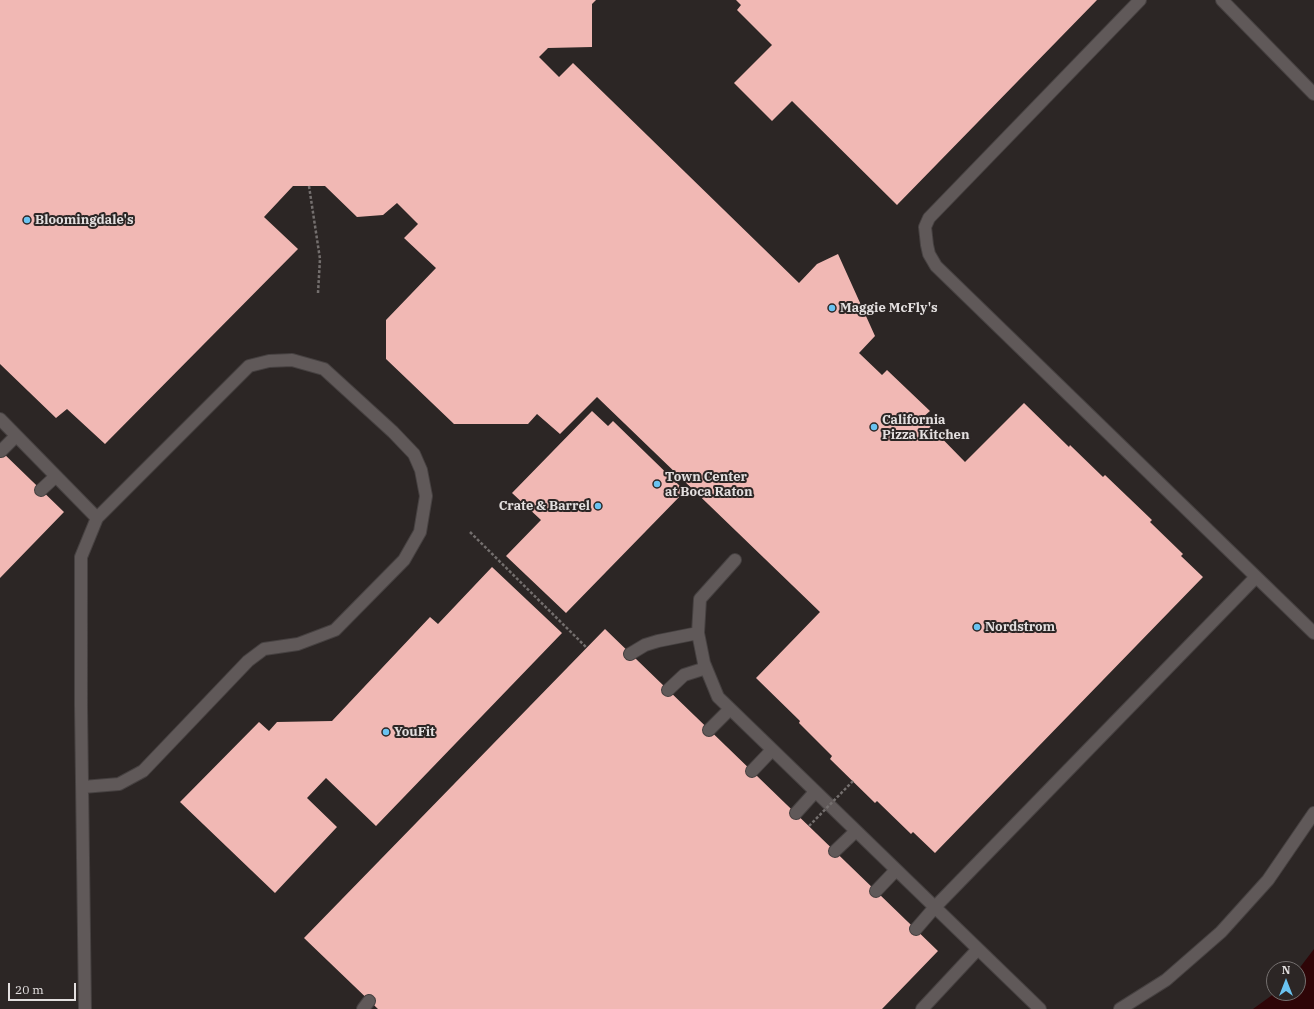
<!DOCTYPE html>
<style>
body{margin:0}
#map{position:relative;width:1314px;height:1009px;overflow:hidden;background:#2c2625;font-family:"IBM Plex Serif",serif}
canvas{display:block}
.north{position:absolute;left:1266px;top:961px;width:40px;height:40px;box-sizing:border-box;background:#2c2625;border:1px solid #75706f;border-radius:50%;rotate:0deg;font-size:11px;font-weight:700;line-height:16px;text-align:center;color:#e3dfdf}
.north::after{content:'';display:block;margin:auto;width:14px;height:18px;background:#6ac3f1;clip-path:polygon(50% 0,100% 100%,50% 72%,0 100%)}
.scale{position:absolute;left:8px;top:983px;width:68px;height:18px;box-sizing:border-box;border:2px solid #e3dfdf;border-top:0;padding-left:5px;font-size:12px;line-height:14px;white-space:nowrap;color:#e3dfdf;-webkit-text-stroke:3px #2c2625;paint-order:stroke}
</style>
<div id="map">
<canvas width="1314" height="1009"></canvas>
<div class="north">N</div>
<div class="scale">20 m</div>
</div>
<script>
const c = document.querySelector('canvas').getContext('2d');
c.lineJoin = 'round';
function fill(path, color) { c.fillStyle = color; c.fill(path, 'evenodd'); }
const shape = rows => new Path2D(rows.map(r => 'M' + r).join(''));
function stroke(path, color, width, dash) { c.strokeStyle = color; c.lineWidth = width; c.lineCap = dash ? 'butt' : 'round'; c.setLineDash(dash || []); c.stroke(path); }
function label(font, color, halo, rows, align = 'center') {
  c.font = font + ' "IBM Plex Serif",serif'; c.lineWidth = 4; c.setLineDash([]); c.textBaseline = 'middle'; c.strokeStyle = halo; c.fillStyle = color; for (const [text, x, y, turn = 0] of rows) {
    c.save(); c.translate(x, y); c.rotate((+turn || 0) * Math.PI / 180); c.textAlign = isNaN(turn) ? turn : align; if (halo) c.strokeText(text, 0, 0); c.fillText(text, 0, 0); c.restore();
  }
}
fill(shape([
 [1314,949,1314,1009,1253,1009,1275,993,1298,993,1298,970]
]), '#2e0507');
fill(shape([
 [0,0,596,0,592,4,592,47,548,48,539,57,559,77,573,63,799,283,817,264,838,254,875,336,859,353,882,375,887,370,930,411,922,418,965,462,1024,403,1069,447,1070,445,1103,477,1105,475,1152,520,1150,522,1183,554,1181,556,1203,577,935,853,913,832,911,834,877,801,875,803,830,759,832,756,799,723,800,721,756,678,820,612,597,397,560,434,537,414,528,424,454,424,386,359,386,320,436,268,404,238,418,224,397,203,383,215,357,217,325,186,293,186,264,217,298,249,105,444,67,409,56,418,0,364],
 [736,0,1097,0,897,205,792,101,772,121,734,83,772,45,737,10,741,5],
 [592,411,608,426,613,421,685,491,566,613,506,556,541,520,512,493],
 [0,450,64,512,0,578],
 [492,567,562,633,376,826,326,778,307,798,337,827,275,893,180,802,259,722,269,731,277,722,332,721,430,617,438,624],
 [605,629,938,951,882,1009,378,1009,304,938]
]), '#f1b8b4');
const minor = shape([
 [1140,0,929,218,925,227,927,245,929,254,936,266,1314,633],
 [1222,0,1314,94],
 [0,419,97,518,249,366,269,361,292,360,324,369,393,432,414,454,421,470,426,496,420,532,404,560,335,630,298,644,264,649,248,661,143,771,119,784,83,787],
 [1,451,16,436],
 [41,490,56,476],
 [735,560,700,599,698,633,704,663,718,697,1040,1009],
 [630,654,645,645,658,641,698,633],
 [668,690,684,675,706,668],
 [709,730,730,709],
 [752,771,772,750],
 [796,813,815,792],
 [835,851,856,831],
 [876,891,896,870],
 [916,929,935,907,1256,577],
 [85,1009,81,706,81,557,97,518],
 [363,1009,369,1001],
 [922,1009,978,949],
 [1120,1009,1166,980,1221,932,1268,880,1314,813]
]);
stroke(minor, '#464141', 14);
stroke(shape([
 [309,186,320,259,318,293],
 [470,532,587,648]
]), '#746f6e', 2.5, [3, 2]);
stroke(minor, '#605959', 12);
stroke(shape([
 [809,826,853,781]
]), '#746f6e', 2.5, [3, 2]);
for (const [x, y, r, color] of [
 [27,220,4,"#6ac3f1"],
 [832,308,4,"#6ac3f1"],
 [874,427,4,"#6ac3f1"],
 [657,484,4,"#6ac3f1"],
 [598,506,4,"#6ac3f1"],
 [977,627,4,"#6ac3f1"],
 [386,732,4,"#6ac3f1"]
]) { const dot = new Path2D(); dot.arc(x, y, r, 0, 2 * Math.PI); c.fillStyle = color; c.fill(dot); stroke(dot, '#2c2625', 1.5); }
label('bold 13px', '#e3dfdf', '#2c2625', [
 ["Bloomingdale's",35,220],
 ["Maggie McFly's",840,308],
 ["California",882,420],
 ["Pizza Kitchen",882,435],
 ["Town Center",665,477],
 ["at Boca Raton",665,492],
 ["Crate & Barrel",590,506,"right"],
 ["Nordstrom",985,627],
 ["YouFit",394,732]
], 'left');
</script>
